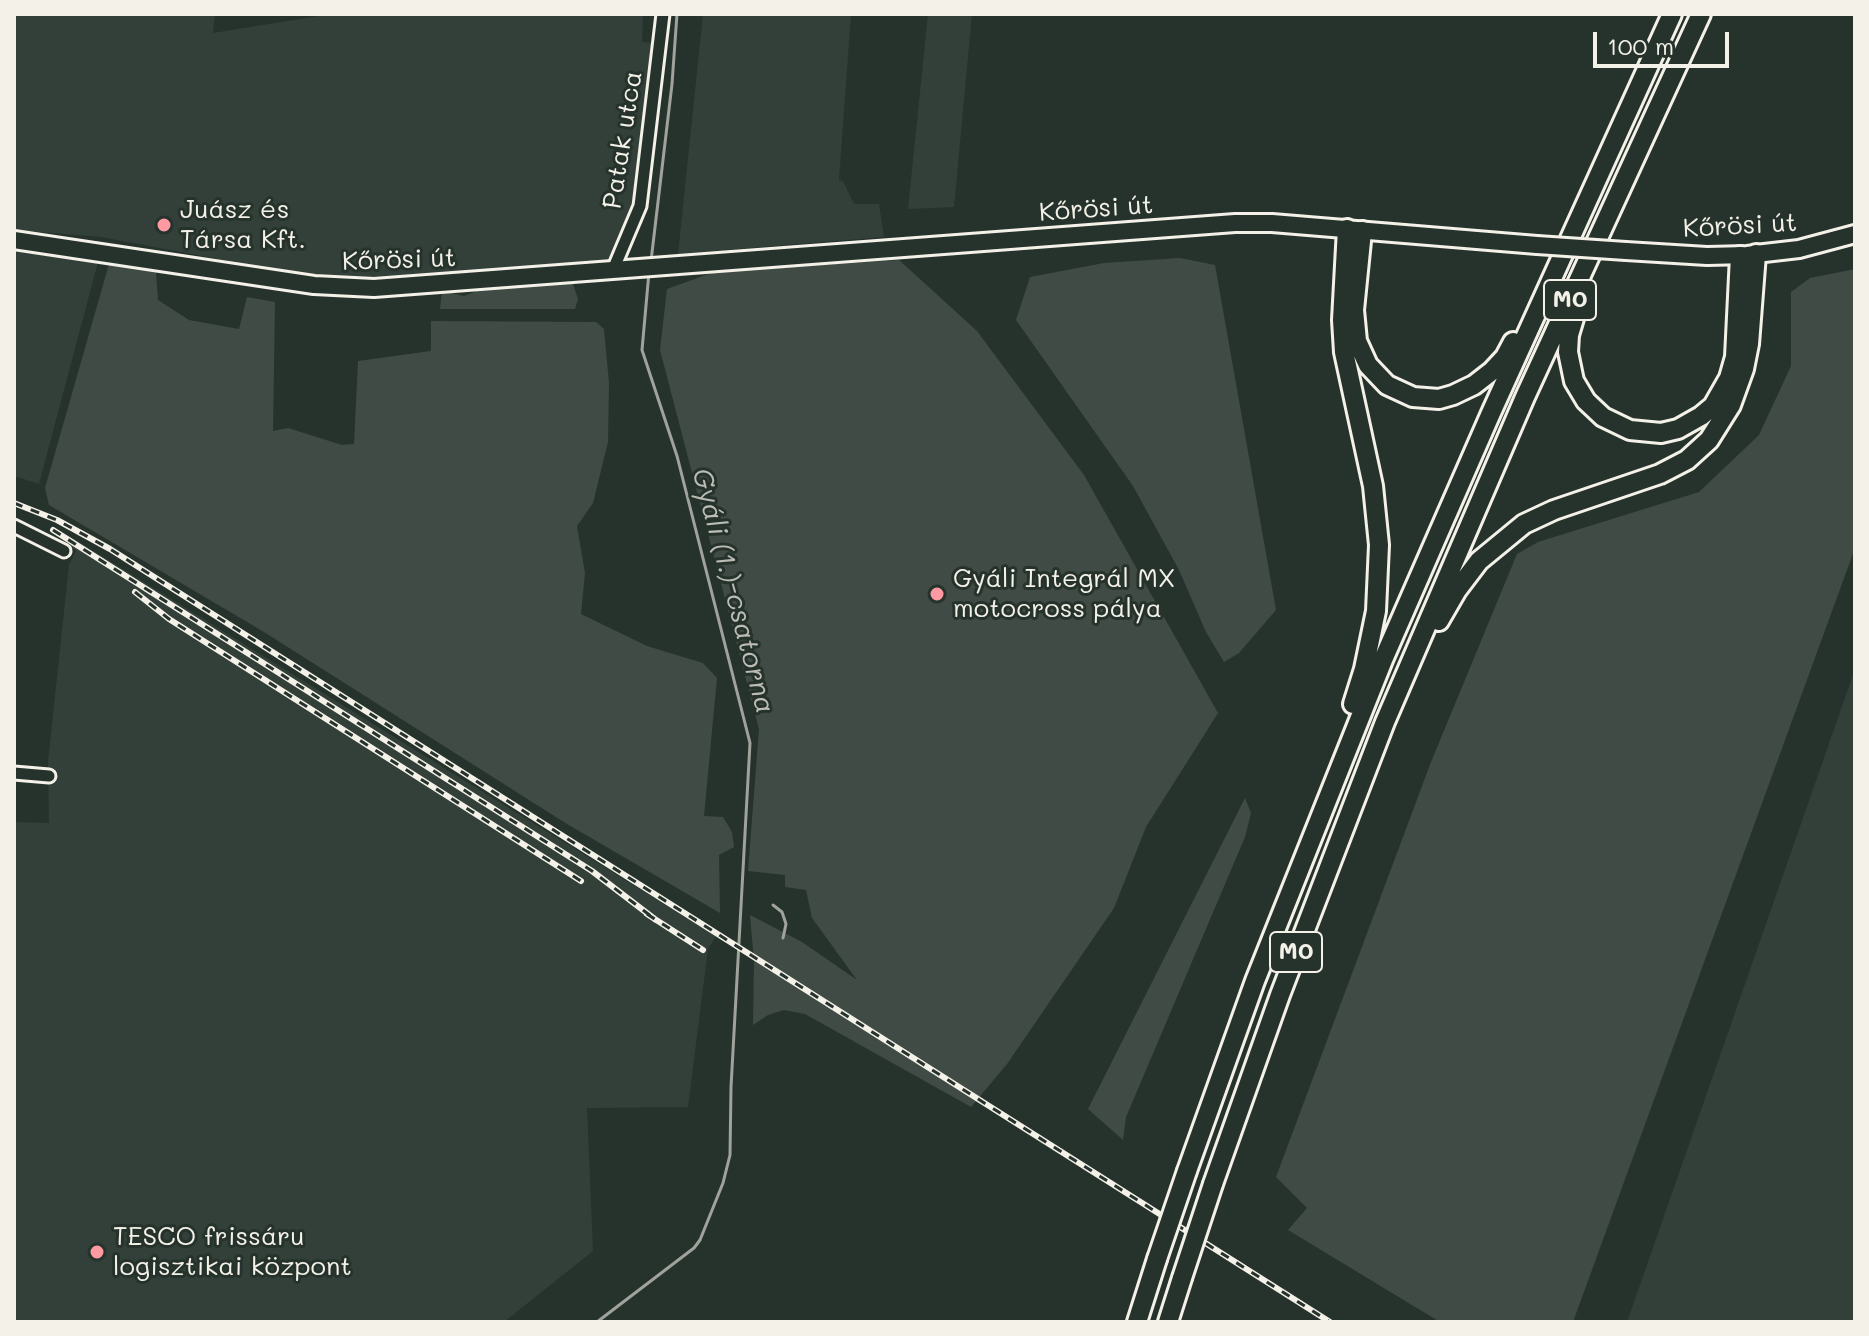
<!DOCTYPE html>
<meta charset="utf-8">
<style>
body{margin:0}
#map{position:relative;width:1869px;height:1336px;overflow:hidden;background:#26332d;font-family:Mali,sans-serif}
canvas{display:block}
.frame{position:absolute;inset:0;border:16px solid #f4f1e8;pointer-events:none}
.scale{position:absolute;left:1593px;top:32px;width:136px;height:36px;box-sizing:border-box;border:4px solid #f4f1e8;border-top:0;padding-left:10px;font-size:24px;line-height:28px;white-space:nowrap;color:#f4f1e8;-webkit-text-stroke:6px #26332d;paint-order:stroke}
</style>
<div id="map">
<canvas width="1869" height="1336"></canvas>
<div class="frame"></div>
<div class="scale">100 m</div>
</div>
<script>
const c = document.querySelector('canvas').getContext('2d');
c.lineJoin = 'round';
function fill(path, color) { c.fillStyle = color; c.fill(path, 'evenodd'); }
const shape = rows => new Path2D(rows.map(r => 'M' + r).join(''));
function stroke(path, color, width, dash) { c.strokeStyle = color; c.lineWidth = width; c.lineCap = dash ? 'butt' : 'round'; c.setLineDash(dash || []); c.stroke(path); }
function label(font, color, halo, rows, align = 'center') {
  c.font = font + ' Mali,sans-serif'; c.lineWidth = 6; c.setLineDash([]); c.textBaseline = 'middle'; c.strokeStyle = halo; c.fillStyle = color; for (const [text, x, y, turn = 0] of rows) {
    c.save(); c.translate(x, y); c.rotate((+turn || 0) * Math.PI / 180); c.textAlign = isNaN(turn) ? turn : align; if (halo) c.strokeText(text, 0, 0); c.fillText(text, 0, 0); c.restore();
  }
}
fill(shape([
 [14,14,215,14,213,33,331,14,643,14,642,42,654,43,631,211,607,263,346,283,101,237,14,230],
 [703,14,851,14,839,180,843,181,854,204,879,204,884,237,678,254],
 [928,14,972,14,954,207,908,209],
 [14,252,98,262,39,484,14,476],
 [66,534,716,936,708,949,688,1107,587,1108,593,1251,504,1322,14,1322,14,822,49,823,48,762,69,565,76,551,62,541],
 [1855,669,1855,1322,1627,1322]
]), '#333f39');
fill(shape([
 [1180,258,1215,265,1276,610,1239,653,1224,662,1206,632,1179,570,1133,486,1016,320,1030,277,1104,263],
 [899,260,977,331,1084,475,1218,713,1146,827,1114,908,1007,1064,971,1107,805,1014,784,1010,768,1015,753,1025,754,961,750,915,802,942,857,980,812,918,806,890,785,887,785,875,748,871,759,729,660,350,667,289,714,272],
 [109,264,156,272,158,300,189,320,239,329,247,297,275,302,273,431,288,428,342,445,354,444,358,361,431,351,431,321,596,322,604,329,609,383,608,442,593,503,577,526,585,573,581,614,647,646,703,663,717,678,704,816,723,817,732,832,734,847,719,855,720,913,567,824,264,632,49,505,45,488],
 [1855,269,1855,548,1573,1322,1440,1322,1288,1230,1307,1208,1276,1177,1431,762,1517,554,1538,542,1699,492,1759,435,1791,366,1791,292,1810,278],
 [572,281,578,299,575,309,440,309,442,291,464,296,487,287],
 [1245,798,1251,813,1245,837,1126,1117,1123,1140,1088,1109]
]), '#414b45');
stroke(shape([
 [651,261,672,84,677,14],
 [773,905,782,912,786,924,783,938],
 [597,1322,694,1248,700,1240,723,1183,730,1155,731,1087,750,743,677,456,642,350,649,272]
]), '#9fa39b', 3);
const minor = shape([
 [613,270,640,206,663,14],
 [14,526,64,551],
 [14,773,49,776]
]);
const secondary = shape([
 [14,240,314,285,374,288,1235,223,1272,223,1537,245],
 [1626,251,1707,256,1747,255,1799,249,1855,234]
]);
const trunk = shape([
 [1347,229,1342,320,1344,352,1373,486,1379,545,1376,611,1364,669,1353,704],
 [1362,231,1354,310,1357,341,1368,365,1387,385,1413,397,1439,399,1453,395,1474,385,1492,371,1505,357,1513,342],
 [1578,305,1569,335,1568,352,1574,381,1586,401,1603,417,1630,430,1661,433,1678,429,1701,416,1713,406,1729,378,1735,357,1740,256],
 [1439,621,1457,590,1479,561,1524,524,1554,510,1660,474,1687,460,1709,440,1731,405,1744,369,1749,344,1756,254],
 [1187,1171,1255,981,1383,660,1491,413,1672,14],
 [1213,1184,1280,995,1385,722,1525,397,1701,14],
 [1137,1322,1157,1259],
 [1168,1322,1182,1278]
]);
stroke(minor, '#f4f1e8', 17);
stroke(secondary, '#f4f1e8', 22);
stroke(trunk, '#f4f1e8', 24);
stroke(minor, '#26332d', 11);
stroke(secondary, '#26332d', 16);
stroke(trunk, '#26332d', 18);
const rail = shape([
 [14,503,57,520,110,549,1330,1322],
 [53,530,592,871,656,920],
 [135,592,169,619,581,881],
 [647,914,703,950]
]);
stroke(rail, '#f4f1e8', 6);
stroke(rail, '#26332d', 3, [9]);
const secondaryBridge = shape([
 [1537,245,1626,251]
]);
const trunkBridge = shape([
 [1157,1259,1187,1171],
 [1182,1278,1213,1184]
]);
stroke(secondaryBridge, '#f4f1e8', 22, []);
stroke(trunkBridge, '#f4f1e8', 24, []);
stroke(secondaryBridge, '#26332d', 16);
stroke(trunkBridge, '#26332d', 18);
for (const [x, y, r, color] of [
 [164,225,8,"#ff9aa2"],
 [937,594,8,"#ff9aa2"],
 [97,1252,8,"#ff9aa2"]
]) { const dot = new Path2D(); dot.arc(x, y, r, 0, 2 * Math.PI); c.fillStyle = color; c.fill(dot); stroke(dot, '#26332d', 3); }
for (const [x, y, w] of [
 [1570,300,52],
 [1296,952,52]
]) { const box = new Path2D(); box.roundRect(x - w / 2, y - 20, w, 40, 6); c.fillStyle = '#26332d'; c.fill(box); stroke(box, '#f4f1e8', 2); }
label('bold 24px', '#f4f1e8', null, [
 ["M0",1570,300],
 ["M0",1296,952]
]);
label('26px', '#f4f1e8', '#26332d', [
 ["Patak utca",623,140,-81],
 ["Kőrösi út",1096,209,-4],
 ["Kőrösi út",1740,226,-3],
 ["Kőrösi út",399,260,-2]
]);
label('26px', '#f4f1e8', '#26332d', [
 ["Juász és",180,210],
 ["Társa Kft.",180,240],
 ["Gyáli Integrál MX",953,579],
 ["motocross pálya",953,609],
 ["TESCO frissáru",113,1237],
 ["logisztikai központ",113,1267]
], 'left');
label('italic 28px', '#bcbdb5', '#26332d', [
 ["Gyáli (1.)-csatorna",733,591,75]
]);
</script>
